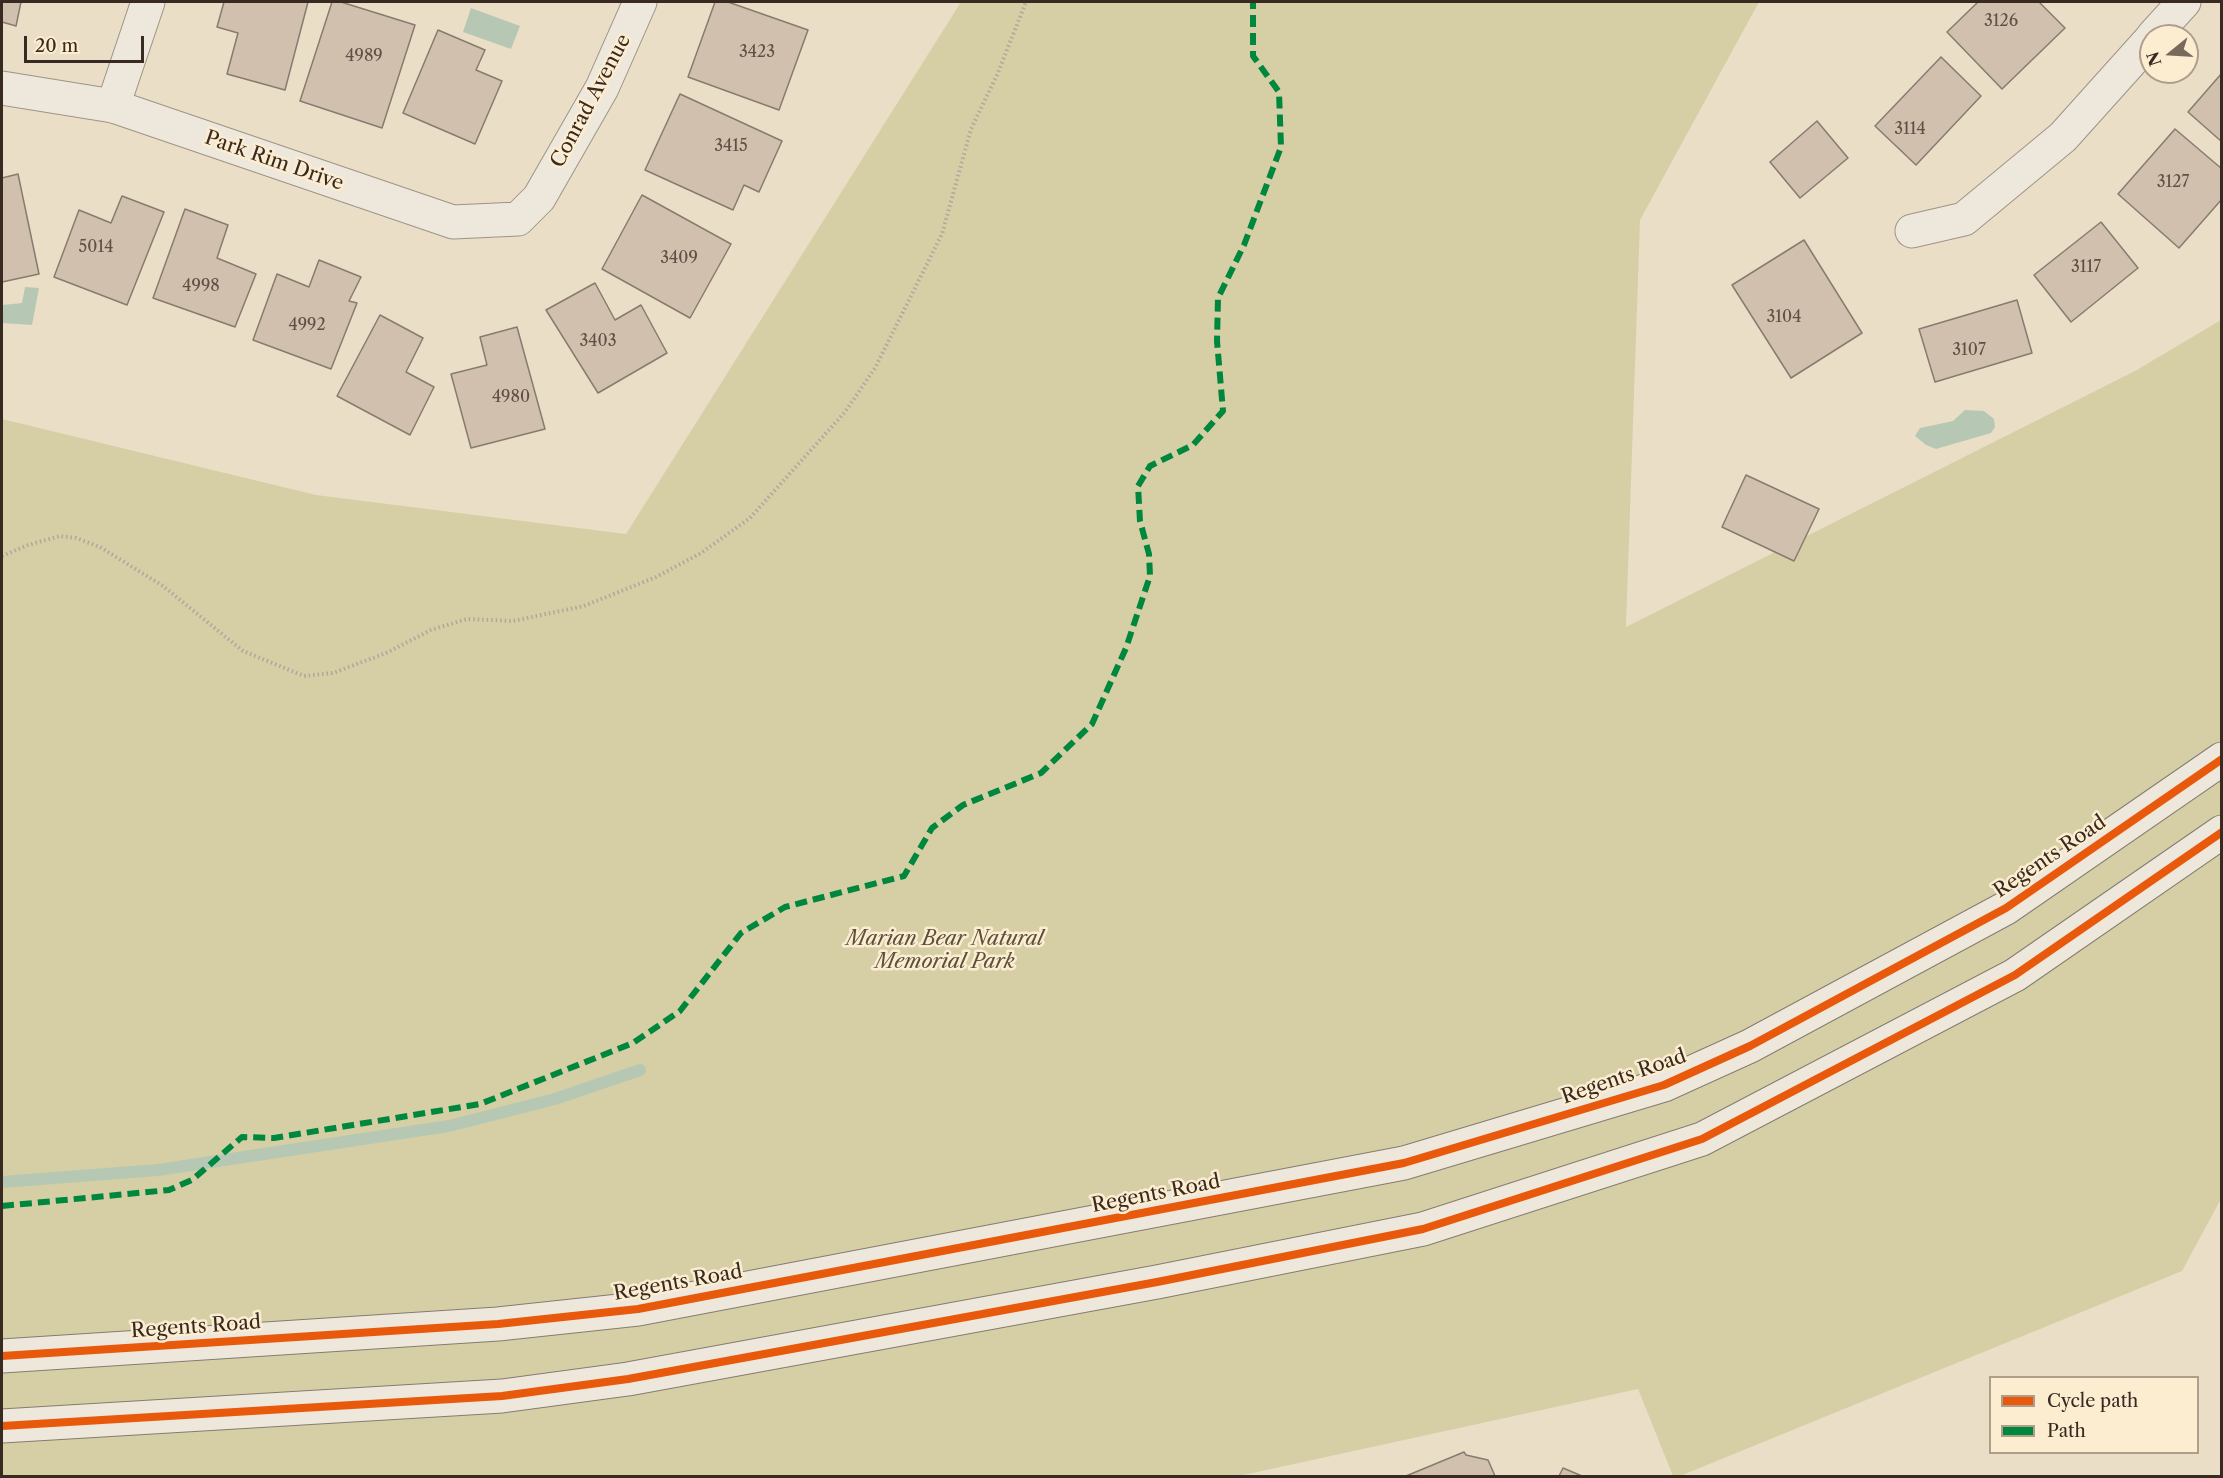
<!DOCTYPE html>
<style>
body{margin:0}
#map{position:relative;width:2223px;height:1478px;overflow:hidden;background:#ebdec7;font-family:"Libre Caslon Text",serif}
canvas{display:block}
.frame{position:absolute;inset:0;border:3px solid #382a21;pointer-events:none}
.legend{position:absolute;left:1989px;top:1376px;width:210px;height:78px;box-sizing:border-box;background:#fcedd1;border:2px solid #ae9f8b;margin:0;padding:8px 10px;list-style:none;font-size:18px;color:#382a21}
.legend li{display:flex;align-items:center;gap:12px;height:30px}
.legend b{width:30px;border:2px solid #ae9f8b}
.north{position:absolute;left:2139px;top:24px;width:60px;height:60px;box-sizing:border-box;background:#fcedd1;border:2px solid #ae9f8b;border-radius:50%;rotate:252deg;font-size:16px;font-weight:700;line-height:24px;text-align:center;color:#382a21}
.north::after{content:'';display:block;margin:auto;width:21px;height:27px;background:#77695b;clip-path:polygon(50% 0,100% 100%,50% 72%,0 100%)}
.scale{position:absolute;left:24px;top:36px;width:120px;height:27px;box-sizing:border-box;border:3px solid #382a21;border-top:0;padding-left:8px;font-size:18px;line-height:21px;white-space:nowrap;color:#382a21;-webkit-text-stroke:4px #fcedd1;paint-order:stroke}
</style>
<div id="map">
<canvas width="2223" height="1478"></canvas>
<div class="frame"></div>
<ul class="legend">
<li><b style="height:8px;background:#e8590c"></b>Cycle path</li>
<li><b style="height:8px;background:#00873e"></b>Path</li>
</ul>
<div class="north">N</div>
<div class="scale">20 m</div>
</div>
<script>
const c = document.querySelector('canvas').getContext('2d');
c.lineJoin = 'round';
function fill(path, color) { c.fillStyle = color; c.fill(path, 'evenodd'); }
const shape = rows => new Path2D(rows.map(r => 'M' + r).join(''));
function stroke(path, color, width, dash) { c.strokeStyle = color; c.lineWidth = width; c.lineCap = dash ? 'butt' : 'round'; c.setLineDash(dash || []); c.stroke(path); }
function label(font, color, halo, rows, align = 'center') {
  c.font = font + ' "Libre Caslon Text",serif'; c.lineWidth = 5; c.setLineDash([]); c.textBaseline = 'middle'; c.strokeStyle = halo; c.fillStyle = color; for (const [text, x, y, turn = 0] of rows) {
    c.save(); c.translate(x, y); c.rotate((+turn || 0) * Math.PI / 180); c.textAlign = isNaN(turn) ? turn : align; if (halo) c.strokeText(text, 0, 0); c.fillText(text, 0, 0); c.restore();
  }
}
fill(shape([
 [961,2,1759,2,1640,220,1626,627,2135,371,2221,320,2222,1197,2182,1271,1680,1476,1673,1476,1638,1389,1239,1476,2,1476,2,419,316,495,626,534]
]), '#d6cfa6');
fill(shape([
 [471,8,520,26,511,49,463,32],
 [25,287,39,288,32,325,2,323,2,305,22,303],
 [1965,410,1984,411,1994,419,1995,427,1991,433,1936,449,1926,445,1915,436,1920,428,1953,421]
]), '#b6c8b3');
stroke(shape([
 [2,1182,158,1170,449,1126,555,1099,640,1070]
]), '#b6c8b3', 12);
const building = shape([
 [2,2,21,2,16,26,2,22,2,2],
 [224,2,308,2,285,90,227,74,238,33,217,27,224,2],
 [332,2,341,2,415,25,382,128,300,101,332,2],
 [715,2,728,2,808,30,779,110,688,77,715,2],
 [1978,2,2039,2,2065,28,2002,89,1947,32,1978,2],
 [438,30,485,50,476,70,502,81,475,144,403,113,438,30],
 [1941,57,1981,96,1916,165,1875,126,1941,57],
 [2222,73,2222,142,2188,112,2222,73],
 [680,94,782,141,759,192,744,185,733,210,645,170,680,94],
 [1817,121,1848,158,1800,198,1770,162,1817,121],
 [2175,129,2222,169,2222,199,2179,248,2118,194,2175,129],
 [18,174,39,274,2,282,2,178,18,174],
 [642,195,731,244,690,318,602,269,642,195],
 [122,196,164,212,127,305,54,277,79,210,111,223,122,196],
 [185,209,228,225,217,258,256,274,235,327,153,298,185,209],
 [2101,222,2138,268,2071,322,2034,275,2101,222],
 [1804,240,1862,333,1791,378,1732,285,1804,240],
 [319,260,361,277,349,301,357,303,331,369,253,340,277,274,309,287,319,260],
 [595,283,615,320,641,305,667,353,598,393,546,310,595,283],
 [2017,300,2032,353,1935,382,1919,329,2017,300],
 [380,315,423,338,406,372,434,387,410,435,337,396,380,315],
 [517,327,545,429,471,448,451,374,487,365,480,337,517,327],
 [1746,475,1819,509,1794,561,1722,527,1746,475],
 [1464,1452,1466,1455,1488,1460,1495,1476,1406,1476,1464,1452],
 [1563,1468,1582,1476,1559,1476,1563,1468]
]);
fill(building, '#d2c0af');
stroke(building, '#857c70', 1.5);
const minor = shape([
 [2153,36,2184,2],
 [2,88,113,106,453,222,518,219,539,198,602,88,640,2],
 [1912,231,1964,219,2063,137,2151,39]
]);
const tertiary = shape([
 [113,106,148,2]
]);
const secondary = shape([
 [2,1356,498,1324,638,1309,1404,1163,1664,1085,1750,1046,2006,908,2222,759],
 [2,1426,502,1396,628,1379,1157,1282,1423,1229,1702,1139,2015,975,2222,832]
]);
stroke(minor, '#9d9487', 35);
stroke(tertiary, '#9d9487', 35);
stroke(secondary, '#857c70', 35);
stroke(shape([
 [2,556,28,545,60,536,76,538,100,547,163,586,243,651,304,676,333,673,386,653,431,630,467,619,513,621,584,606,656,577,701,553,750,518,845,412,875,368,942,234,971,129,997,75,1026,2]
]), '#aea79d', 4, [1.5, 3]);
stroke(minor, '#eee7db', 33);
stroke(tertiary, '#eee7db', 33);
stroke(secondary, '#eee7db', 33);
stroke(shape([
 [2,1206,169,1190,192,1180,242,1137,274,1138,480,1104,633,1043,680,1011,741,933,785,907,904,876,932,828,963,805,1041,773,1092,724,1126,648,1150,576,1149,554,1140,521,1138,486,1150,466,1193,445,1223,411,1217,341,1218,298,1244,245,1281,147,1279,92,1253,56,1253,2]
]), '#00873e', 6, [12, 6]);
stroke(shape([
 [2,1356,498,1324,638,1309,1404,1163,1664,1085,1750,1046,2006,908,2222,759],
 [2,1426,502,1396,628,1379,1157,1282,1423,1229,1702,1139,2015,975,2222,832]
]), '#e8590c', 8);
label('16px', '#5e5044', null, [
 ["3126",2001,21],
 ["3423",757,52],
 ["4989",364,56],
 ["3114",1910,129],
 ["3415",731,146],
 ["3127",2173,182],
 ["5014",96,247],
 ["3409",679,258],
 ["3117",2086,267],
 ["4998",201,286],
 ["3104",1784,317],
 ["4992",307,325],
 ["3403",598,341],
 ["3107",1969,350],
 ["4980",511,397]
]);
label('20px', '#382a21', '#fcedd1', [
 ["Conrad Avenue",591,101,-62],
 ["Park Rim Drive",274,161,19],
 ["Regents Road",2050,857,-34],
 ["Regents Road",1624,1077,-19],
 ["Regents Road",1156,1194,-11],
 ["Regents Road",678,1283,-10],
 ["Regents Road",196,1327,-4]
]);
label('italic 20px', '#5b503c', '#fcedd1', [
 ["Marian Bear Natural",945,939],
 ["Memorial Park",945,962]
]);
</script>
